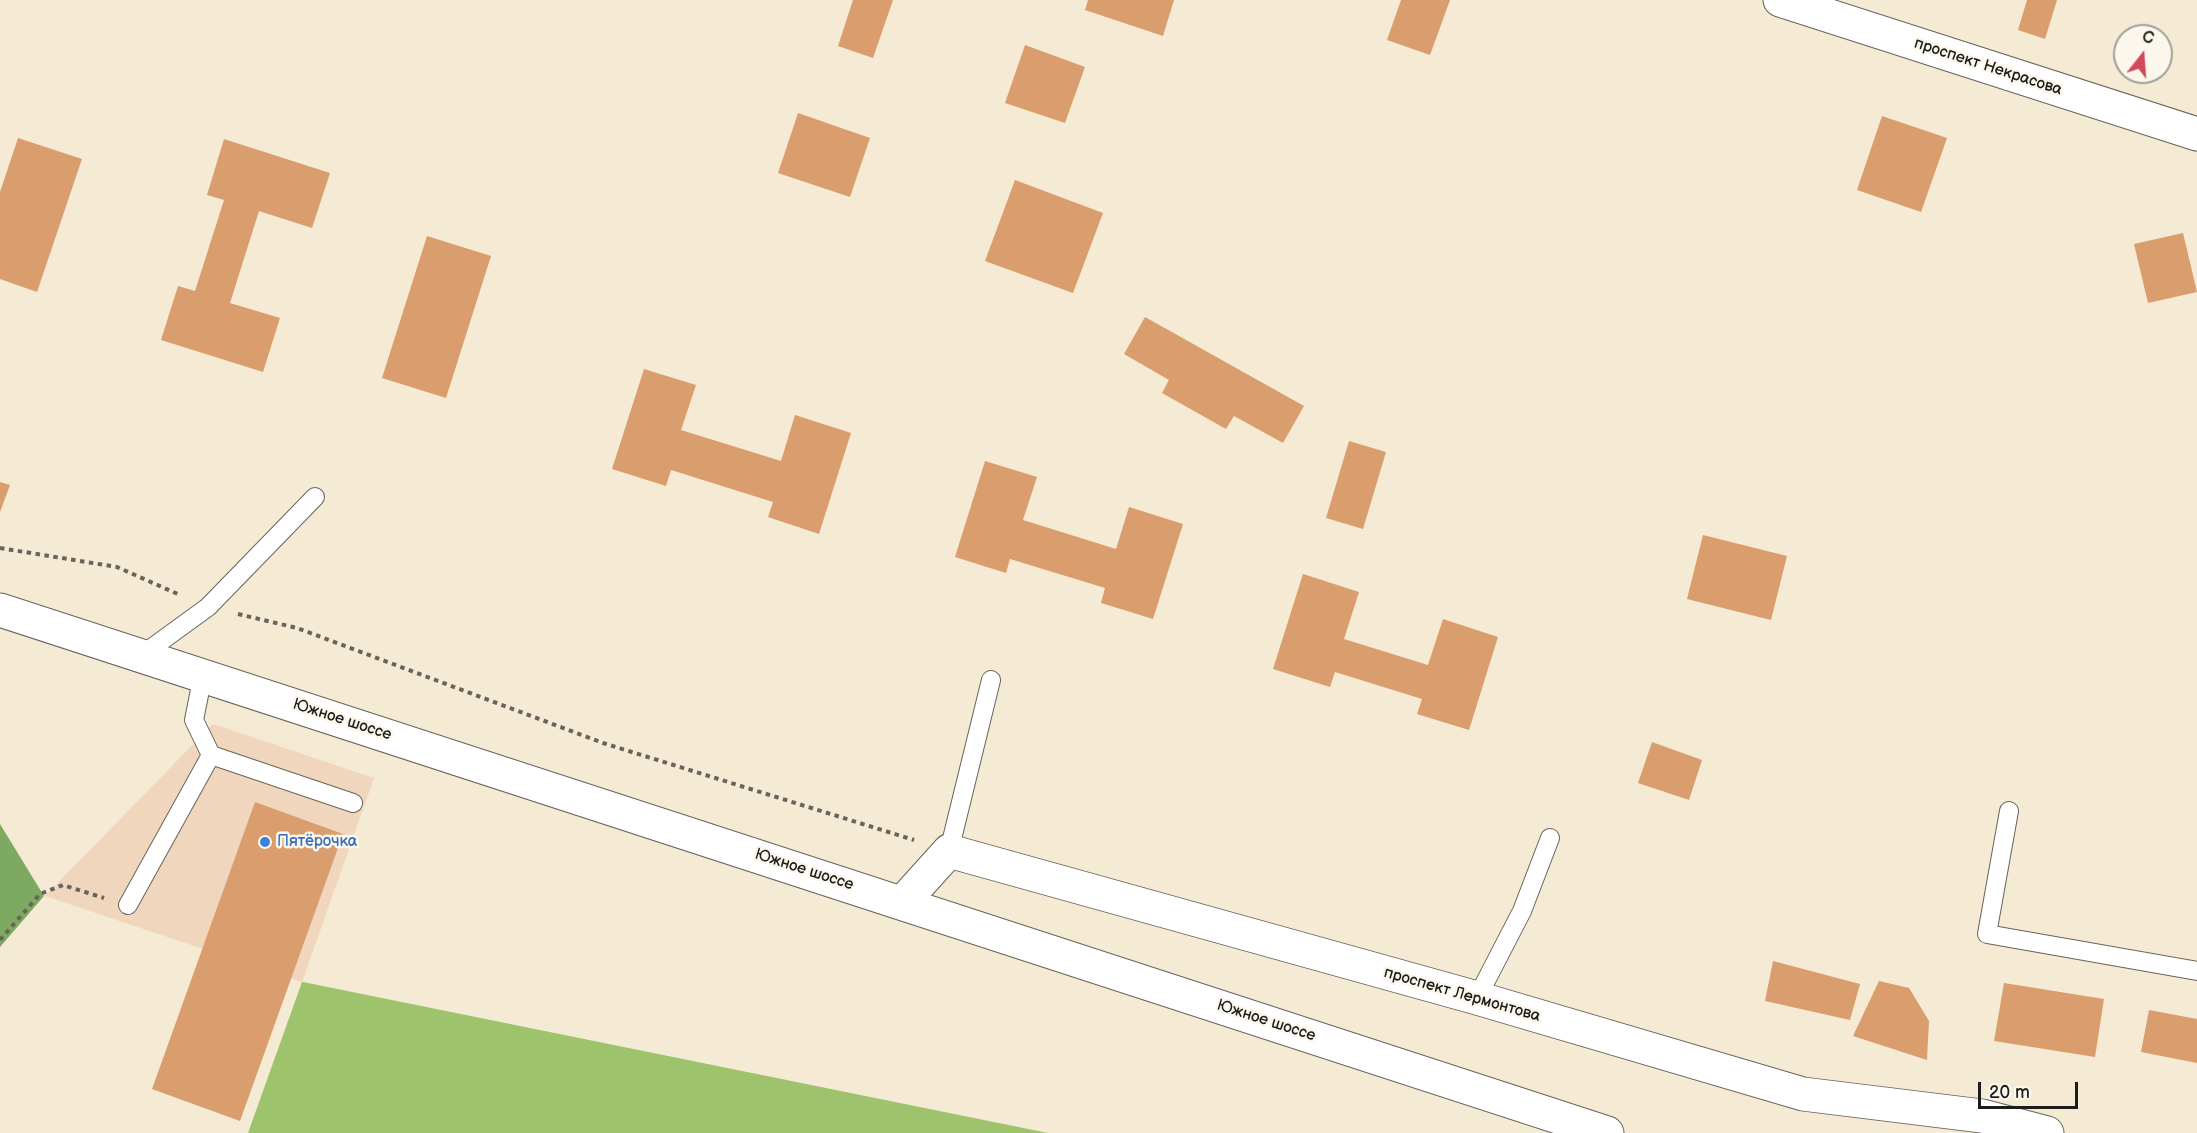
<!DOCTYPE html>
<meta charset="utf-8">
<style>
body{margin:0}
#map{position:relative;width:2197px;height:1133px;overflow:hidden;background:#f5ead3;font-family:"Balsamiq Sans",sans-serif}
canvas{display:block}
.north{position:absolute;left:2113px;top:24px;width:60px;height:60px;box-sizing:border-box;background:#fbf7ec;border:2px solid #a29f99;border-radius:50%;rotate:17deg;font-size:16px;font-weight:700;line-height:24px;text-align:center;color:#1c1c1c}
.north::after{content:'';display:block;margin:auto;width:21px;height:27px;background:#d1495b;clip-path:polygon(50% 0,100% 100%,50% 72%,0 100%)}
.scale{position:absolute;left:1978px;top:1082px;width:100px;height:27px;box-sizing:border-box;border:3px solid #1c1c1c;border-top:0;padding-left:8px;font-size:18px;line-height:21px;white-space:nowrap;color:#1c1c1c;-webkit-text-stroke:4px #fbf7ec;paint-order:stroke}
</style>
<div id="map">
<canvas width="2197" height="1133"></canvas>
<div class="north">С</div>
<div class="scale">20 m</div>
</div>
<script>
const c = document.querySelector('canvas').getContext('2d');
c.lineJoin = 'round';
function fill(path, color) { c.fillStyle = color; c.fill(path, 'evenodd'); }
const shape = rows => new Path2D(rows.map(r => 'M' + r).join(''));
function stroke(path, color, width, dash) { c.strokeStyle = color; c.lineWidth = width; c.lineCap = dash ? 'butt' : 'round'; c.setLineDash(dash || []); c.stroke(path); }
function label(font, color, halo, rows, align = 'center') {
  c.font = font + ' "Balsamiq Sans",sans-serif'; c.lineWidth = 5; c.setLineDash([]); c.textBaseline = 'middle'; c.strokeStyle = halo; c.fillStyle = color; for (const [text, x, y, turn = 0] of rows) {
    c.save(); c.translate(x, y); c.rotate((+turn || 0) * Math.PI / 180); c.textAlign = isNaN(turn) ? turn : align; if (halo) c.strokeText(text, 0, 0); c.fillText(text, 0, 0); c.restore();
  }
}
fill(shape([
 [213,724,374,778,302,982,45,896]
]), '#efd6bc');
fill(shape([
 [302,982,303,982,1048,1133,248,1133]
]), '#9ec36d');
fill(shape([
 [0,824,44,896,0,947]
]), '#7ea960');
fill(shape([
 [853,0,893,0,873,58,838,46],
 [1088,0,1174,0,1163,36,1085,10],
 [1401,0,1450,0,1430,55,1387,40],
 [2027,0,2057,0,2045,39,2018,30],
 [1025,45,1085,67,1065,123,1005,103],
 [798,113,870,138,850,197,778,173],
 [1882,116,1947,138,1921,212,1857,190],
 [18,138,82,159,37,292,0,279,0,192],
 [224,139,330,173,312,228,259,211,230,303,280,318,263,372,161,340,178,286,195,291,224,200,207,195],
 [1015,180,1103,213,1073,293,985,261],
 [2183,233,2197,292,2148,303,2134,244],
 [427,236,491,256,446,398,382,378],
 [1145,317,1304,406,1283,443,1234,416,1226,429,1162,393,1169,380,1124,354],
 [644,369,696,385,681,430,781,461,795,415,851,433,819,534,768,517,773,502,671,470,666,486,612,469],
 [1349,441,1386,452,1363,529,1326,518],
 [985,461,1037,477,1023,520,1116,549,1129,507,1183,524,1153,619,1101,603,1105,588,1010,559,1006,573,955,557],
 [0,482,10,485,0,512],
 [1703,535,1787,556,1771,620,1687,599],
 [1303,574,1359,592,1344,639,1428,665,1443,619,1498,637,1469,730,1417,714,1422,699,1335,672,1330,687,1273,669],
 [1652,742,1702,760,1689,800,1638,783],
 [255,802,343,834,240,1121,152,1089],
 [1773,961,1860,984,1850,1020,1765,1001],
 [1879,981,1909,988,1929,1021,1927,1060,1853,1036],
 [2004,983,2104,999,2095,1057,1994,1041],
 [2149,1010,2197,1019,2197,1063,2141,1052]
]), '#da9d6d');
const service = shape([
 [142,655,208,607,315,497],
 [203,675,194,720,211,755,353,803],
 [2009,811,1987,934,2197,971],
 [949,851,991,680],
 [128,905,211,755],
 [1477,998,1522,911,1550,838]
]);
const minor = shape([
 [1780,0,2197,134],
 [903,902,949,851,1477,998,1803,1094,1982,1116,2047,1133]
]);
const tertiary = shape([
 [0,610,1607,1133]
]);
stroke(service, '#68645c', 20);
stroke(minor, '#68645c', 35);
stroke(tertiary, '#68645c', 35);
stroke(shape([
 [0,548,117,567,180,595],
 [238,614,297,628,603,743,914,840],
 [0,940,40,894,63,885,104,898]
]), '#68645c', 4, [4.5, 4.5]);
stroke(service, '#fff', 18);
stroke(minor, '#fff', 33);
stroke(tertiary, '#fff', 33);
for (const [x, y, r, color] of [
 [265,842,6,"#3f7fe0"]
]) { const dot = new Path2D(); dot.arc(x, y, r, 0, 2 * Math.PI); c.fillStyle = color; c.fill(dot); stroke(dot, '#fbf7ec', 2); }
label('16px', '#1c1c1c', '#fbf7ec', [
 ["проспект Некрасова",1988,67,18],
 ["Южное шоссе",342,720,18],
 ["Южное шоссе",804,870,18],
 ["проспект Лермонтова",1462,995,16],
 ["Южное шоссе",1266,1021,18]
]);
label('16px', '#366cbe', '#fbf7ec', [
 ["Пятёрочка",277,842]
], 'left');
</script>
